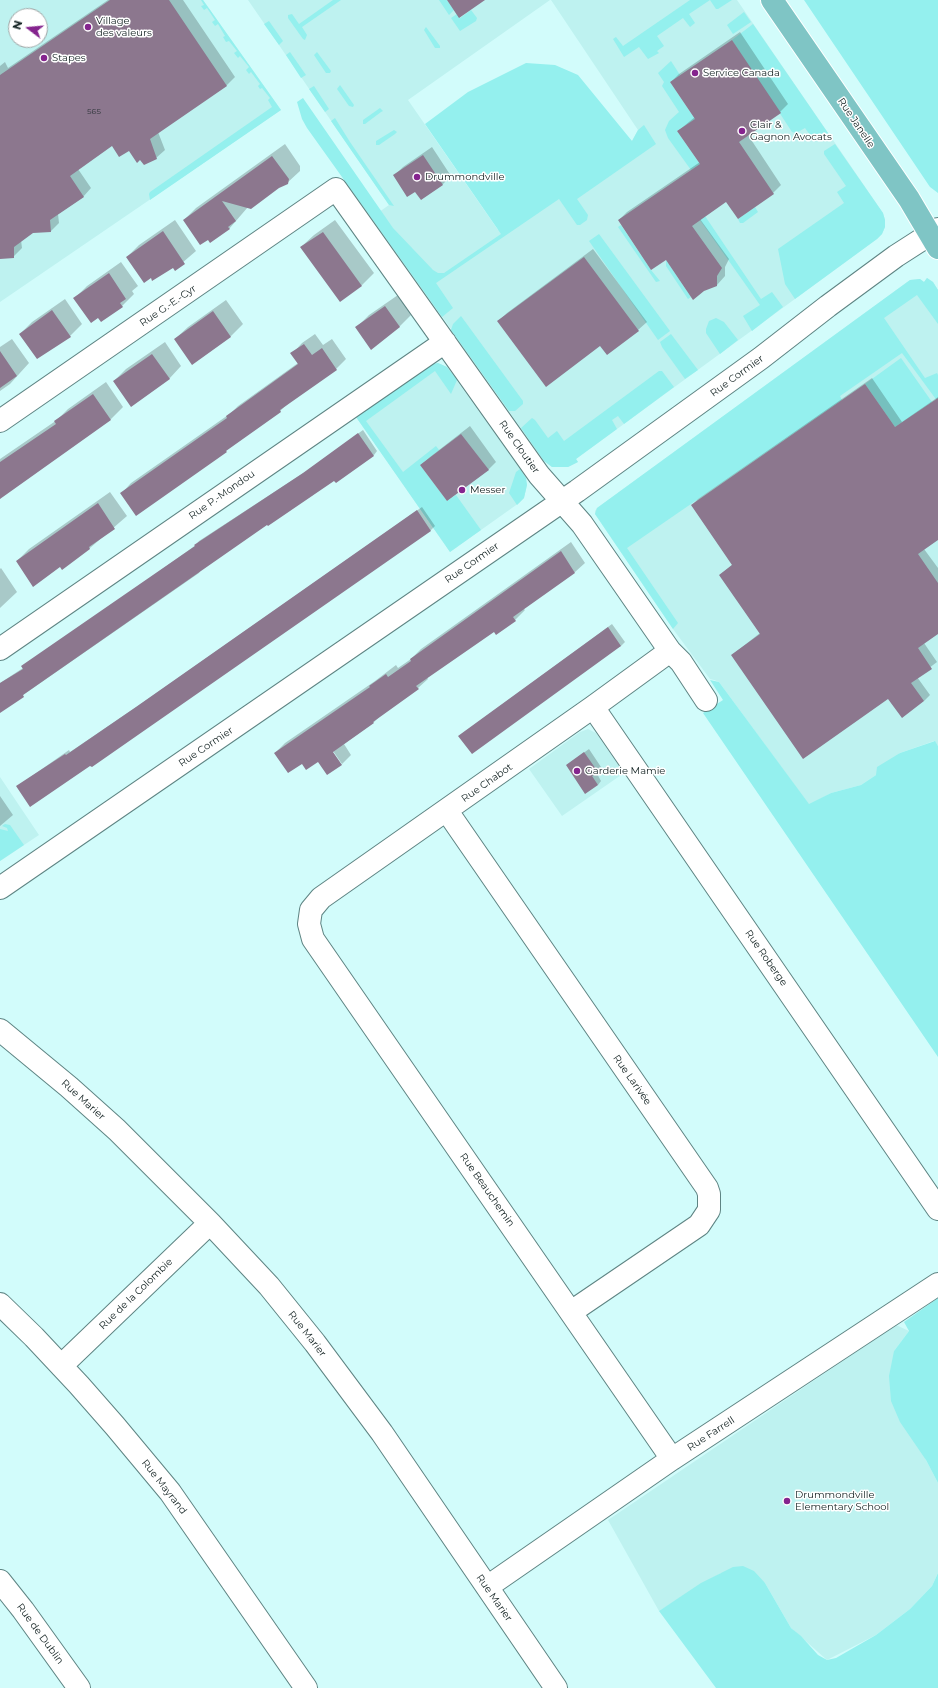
<!DOCTYPE html>
<meta charset="utf-8">
<style>
body{margin:0}
#map{position:relative;width:938px;height:1688px;overflow:hidden;background:#d2fcfb;font-family:Montserrat,sans-serif}
canvas{display:block}
.north{position:absolute;left:8px;top:8px;width:40px;height:40px;box-sizing:border-box;background:#fff;border:1px solid #a0a6a6;border-radius:50%;rotate:286deg;font-size:11px;font-weight:700;line-height:16px;text-align:center;color:#122121}
.north::after{content:'';display:block;margin:auto;width:14px;height:18px;background:#85248e;clip-path:polygon(50% 0,100% 100%,50% 72%,0 100%)}
</style>
<div id="map">
<canvas width="938" height="1688"></canvas>
<div class="north">N</div>
</div>
<script>
const c = document.querySelector('canvas').getContext('2d');
c.lineJoin = 'round';
function fill(path, color) { c.fillStyle = color; c.fill(path, 'evenodd'); }
const shape = rows => new Path2D(rows.map(r => 'M' + r).join(''));
function stroke(path, color, width, dash) { c.strokeStyle = color; c.lineWidth = width; c.lineCap = dash ? 'butt' : 'round'; c.setLineDash(dash || []); c.stroke(path); }
function label(font, color, halo, rows, align = 'center') {
  c.font = font + ' Montserrat,sans-serif'; c.lineWidth = 3; c.setLineDash([]); c.textBaseline = 'middle'; c.strokeStyle = halo; c.fillStyle = color; for (const [text, x, y, turn = 0] of rows) {
    c.save(); c.translate(x, y); c.rotate((+turn || 0) * Math.PI / 180); c.textAlign = isNaN(turn) ? turn : align; if (halo) c.strokeText(text, 0, 0); c.fillText(text, 0, 0); c.restore();
  }
}
fill(shape([
 [0,0,203,0,281,110,0,302],
 [16,16,40,16,40,40,16,40],
 [248,0,550,0,408,100,498,230,630,139,632,141,638,130,551,0,737,0,883,213,885,220,885,227,882,234,877,239,576,459,578,462,568,467,552,467,544,461,372,217,389,205],
 [927,278,933,282,938,290,938,746,934,741,900,753,876,775,861,785,831,793,809,805,719,682,714,680,710,679,673,629,595,514,595,511,597,508,910,280,920,279,924,282],
 [438,363,447,367,521,470,526,478,527,485,524,498,519,503,450,552,356,417,433,364],
 [588,729,596,733,624,773,562,816,529,769,580,732],
 [0,777,39,835,0,861],
 [896,1325,909,1331,894,1351,926,1460,938,1483,938,1573,932,1586,910,1609,876,1635,827,1660,791,1628,765,1583,721,1573,659,1611,608,1520]
]), '#bef2f0');
fill(shape([
 [201,0,203,0,281,110,150,200,149,194,150,192,272,107,268,100,270,98,262,88,260,89,258,86,260,84,251,72,249,74,246,70,249,67,240,56,238,58,234,53,237,51,229,41,226,42,223,37,225,36,218,24,215,26,212,22,215,20,207,8,204,10,201,6,204,5],
 [333,0,341,0,302,27,307,35,305,40,303,39,288,18,288,15,292,14,299,24],
 [439,0,447,0,454,10,449,15],
 [690,0,732,0,718,9,716,9,710,0,689,14,695,23,690,27,683,18,657,36,664,46,657,51,659,53,648,59,639,47,624,57,613,39,616,37,623,46],
 [804,0,938,0,938,193,930,187],
 [471,10,477,18,476,21,460,31,451,18,457,14,460,18],
 [744,12,751,22,733,34,727,25],
 [269,21,283,41,279,45,264,24],
 [753,24,828,133,815,142,805,128,796,133,792,132,732,40],
 [426,27,440,46,440,48,435,48,424,30],
 [290,52,306,75,301,78,286,55],
 [317,52,331,71,330,73,326,73,314,55],
 [671,61,680,75,670,82,695,119,677,131,700,164,691,170,668,138,665,130,669,121,679,112,662,86,664,82,658,73],
 [526,63,555,65,578,75,632,141,638,130,644,125,656,144,577,199,588,215,587,220,580,225,577,225,559,199,436,283,453,308,442,317,307,128,302,119,297,102,303,98,393,228,433,270,438,273,444,273,501,234,425,124,468,92],
 [340,85,354,105,353,107,349,106,337,89],
 [314,86,329,109,325,112,309,89],
 [380,108,383,111,381,112,365,124,363,124,363,120],
 [335,118,350,142,394,206,389,205,331,121],
 [394,130,397,132,395,134,379,145,376,145,376,141],
 [835,144,883,213,885,220,885,227,882,234,877,239,795,299,785,284,778,249,844,203,837,192,846,186,824,154,824,151],
 [755,207,758,212,743,223,740,223,738,219],
 [705,216,761,299,772,292,783,307,752,331,743,316,760,305,700,220],
 [621,225,651,270,660,281,656,282,618,227],
 [599,234,670,331,658,340,589,241],
 [666,260,691,297,688,299,666,266],
 [927,278,933,282,938,290,938,324,917,295,884,318,925,378,937,373,938,375,938,402,902,353,840,396,842,400,627,548,678,623,673,629,595,514,597,508,910,280,920,279,924,282],
 [461,316,523,401,523,404,515,411,509,411,451,330,453,324],
 [716,318,724,322,738,340,720,354,706,333,706,329,709,321],
 [671,334,698,370,685,379,662,347,660,342],
 [901,358,932,402,895,427,865,384],
 [438,363,447,367,457,380,451,394,435,371,366,421,403,472,436,446,439,450,420,465,447,501,456,495,481,530,450,552,356,417,433,364],
 [659,371,662,371,674,387,624,424,618,416,612,420,617,429,576,459,578,462,568,467,552,467,544,461,521,428,532,418,535,420,548,438,557,431,564,441],
 [520,469,526,478,527,485,524,498,517,505,509,493,516,472],
 [710,680,719,682,809,804,831,793,861,785,876,775,877,767,900,753,935,741,938,746,938,1057,703,713,723,700],
 [5,824,10,825,24,845,0,861,0,829,8,831,7,828,2,826],
 [938,1298,938,1483,926,1460,900,1422,891,1401,889,1376,894,1351,909,1331,904,1322],
 [743,1566,754,1571,765,1583,791,1628,801,1636,818,1655,827,1660,836,1658,876,1635,910,1609,932,1586,938,1573,938,1688,716,1688,659,1611,701,1583,733,1567]
]), '#94f0ee');
fill(shape([
 [108,0,183,0,235,77,227,85,158,132,165,150,156,158,112,145,78,169,91,188,83,197,58,214,59,223,51,231,32,232,21,240,22,248,13,257,0,258,0,66,5,62,8,68],
 [740,32,788,104,780,112,748,135,781,185,773,193,726,200,700,219,729,259,725,267,725,276,717,285,667,259,619,220,627,212,700,162,678,131,695,117,671,82,679,74],
 [285,144,300,166,300,171,287,183,279,187,248,207,229,229,184,220,196,208],
 [432,147,451,176,443,184,421,199,416,190,395,175,403,167],
 [175,220,196,251,175,269,173,266,151,277,127,257,139,245],
 [335,220,374,273,362,285,340,300,301,247,314,235],
 [593,249,647,322,638,330,607,354,601,345,499,321,507,313],
 [121,262,138,286,132,291,134,294,122,306,75,298,87,286],
 [398,295,411,315,399,327,357,327,369,315],
 [65,299,82,324,70,336,20,334,32,322],
 [226,300,243,324,230,337,175,339,188,327],
 [315,334,323,345,332,339,346,359,336,369,291,401,280,411,121,494,131,483,231,413,238,406,298,363,292,354,302,343],
 [12,339,29,363,10,384,0,391,0,347],
 [165,342,181,366,169,379,114,381,126,369],
 [872,378,902,422,938,397,938,539,924,549,938,568,938,633,924,643,937,662,917,677,930,695,924,701,889,697,732,655,760,633,720,575,733,564,692,505,698,499],
 [106,382,123,407,111,419,0,498,0,459,57,420,68,409],
 [470,426,496,462,488,470,421,465,430,457],
 [363,430,377,451,374,455,336,482,335,479,202,568,199,573,0,711,0,683,23,668,196,545,199,541,308,470],
 [110,492,127,516,90,548,62,568,60,566,17,561,29,549],
 [422,507,435,526,431,530,92,766,91,764,22,783,69,750,70,752,142,703],
 [571,542,585,563,575,572,523,608,525,610,515,620,495,630,427,677,428,679,418,688,382,714,373,723,344,744,351,755,342,764,331,748,330,749,340,764,342,764,327,774,318,760,302,762,275,753,285,743,375,681,396,665,398,668,411,659,421,649],
 [1,568,17,592,0,608,0,569],
 [612,624,625,642,621,646,459,736],
 [589,749,601,767,596,772,601,781,598,785,567,765],
 [0,796,13,815,0,826]
]), '#0003');
fill(shape([
 [110,0,169,0,227,86,150,139,157,159,144,165,140,160,137,163,129,151,119,157,112,146,70,176,84,197,50,220,51,232,33,233,14,247,14,258,0,259,0,75],
 [447,0,485,0,459,18],
 [732,40,781,113,739,142,774,194,738,219,726,202,692,226,722,268,717,276,717,286,704,291,693,300,666,260,651,270,618,220,700,164,677,131,695,119,670,82],
 [423,155,443,185,421,200,415,192,407,197,393,175],
 [272,156,289,179,288,184,279,188,251,209,222,201,236,221,228,227,230,229,210,243,208,240,200,245,183,220],
 [163,231,185,264,175,271,173,268,152,281,151,278,144,283,126,257],
 [323,232,362,286,340,302,300,247],
 [584,257,639,331,607,355,600,346,546,387,497,321],
 [109,273,126,299,120,303,123,307,101,322,98,318,91,323,73,298],
 [385,306,400,327,371,350,355,327],
 [52,310,71,337,37,359,19,334],
 [213,311,231,337,192,365,174,339],
 [304,344,312,355,322,348,337,370,280,410,281,412,226,451,227,452,136,516,120,493,227,418,226,416,298,364,290,353],
 [0,351,17,376,0,388],
 [152,354,170,379,131,407,113,381],
 [865,384,895,427,938,398,938,540,918,554,938,583,938,634,918,648,932,669,911,683,924,701,902,718,888,699,803,759,731,655,760,634,719,575,732,565,691,505],
 [93,394,111,420,0,499,0,462,56,424,54,421],
 [358,433,374,456,336,483,334,481,268,526,267,525,23,695,24,697,0,713,0,683,23,669,21,666,195,546,194,545,303,473],
 [461,434,489,470,447,501,420,465],
 [98,503,115,529,89,547,90,549,62,570,60,567,33,587,16,561],
 [417,510,431,531,125,744,92,767,90,766,30,807,16,786,65,754,66,755,136,707],
 [561,551,575,573,513,617,516,621,496,635,494,632,416,686,419,689,373,722,374,723,333,752,342,765,327,775,318,762,306,770,302,764,288,773,274,753,370,687,369,686,386,674,388,677,398,670,411,661,410,659],
 [608,627,621,646,472,754,458,736],
 [584,752,598,772,592,776,598,785,585,794,566,765]
]), '#8c778e');
const minor = shape([
 [0,421,336,189,539,475,582,524,670,651,681,662,706,700],
 [0,649,445,342],
 [670,651,593,707,321,898,311,910,309,924,313,939,672,1459],
 [593,707,938,1209],
 [447,811,707,1188,709,1194,709,1210,699,1225,571,1312],
 [0,888,577,491,761,358,828,306,896,256,938,229],
 [0,1030,69,1087,117,1130,210,1223,269,1286,315,1343,382,1433,556,1688],
 [0,1304,34,1337,79,1385,115,1426,170,1492,306,1688],
 [61,1366,210,1223],
 [0,1581,23,1610,79,1688],
 [487,1587,672,1459,938,1284]
]);
const major = shape([
 [772,0,909,199,938,248]
]);
stroke(minor, '#5e8483', 24);
stroke(major, '#fff', 24);
stroke(minor, '#fff', 22);
stroke(major, '#7fc5c5', 22);
for (const [x, y, r, color] of [
 [88,27,4,"#85248e"],
 [44,58,4,"#85248e"],
 [695,73,4,"#85248e"],
 [742,131,4,"#85248e"],
 [417,177,4,"#85248e"],
 [462,490,4,"#85248e"],
 [577,771,4,"#85248e"],
 [787,1501,4,"#85248e"]
]) { const dot = new Path2D(); dot.arc(x, y, r, 0, 2 * Math.PI); c.fillStyle = color; c.fill(dot); stroke(dot, '#fff', 1.5); }
label('8px', '#30363c', null, [
 ["565",94,112]
]);
label('10px', '#122121', '#fff', [
 ["Village",96,21],
 ["des valeurs",96,33],
 ["Stapes",52,58],
 ["Service Canada",703,73],
 ["Clair &",750,125],
 ["Gagnon Avocats",750,137],
 ["Drummondville",425,177],
 ["Messer",470,490],
 ["Garderie Mamie",585,771],
 ["Drummondville",795,1495],
 ["Elementary School",795,1507]
], 'left');
label('10px', '#122121', '#fff', [
 ["Rue Janelle",856,123,56],
 ["Rue G.-E.-Cyr",168,306,-34],
 ["Rue Cormier",737,376,-36],
 ["Rue Cloutier",519,447,55],
 ["Rue P.-Mondou",222,495,-35],
 ["Rue Cormier",472,563,-35],
 ["Rue Cormier",206,747,-34],
 ["Rue Chabot",487,783,-35],
 ["Rue Roberge",766,958,55],
 ["Rue Larivée",632,1080,55],
 ["Rue Marier",83,1100,42],
 ["Rue Beauchemin",487,1190,55],
 ["Rue de la Colombie",136,1294,-44],
 ["Rue Marier",307,1334,52],
 ["Rue Farrell",711,1434,-33],
 ["Rue Mayrand",164,1487,52],
 ["Rue Marier",494,1598,55],
 ["Rue de Dublin",40,1634,54]
]);
</script>
